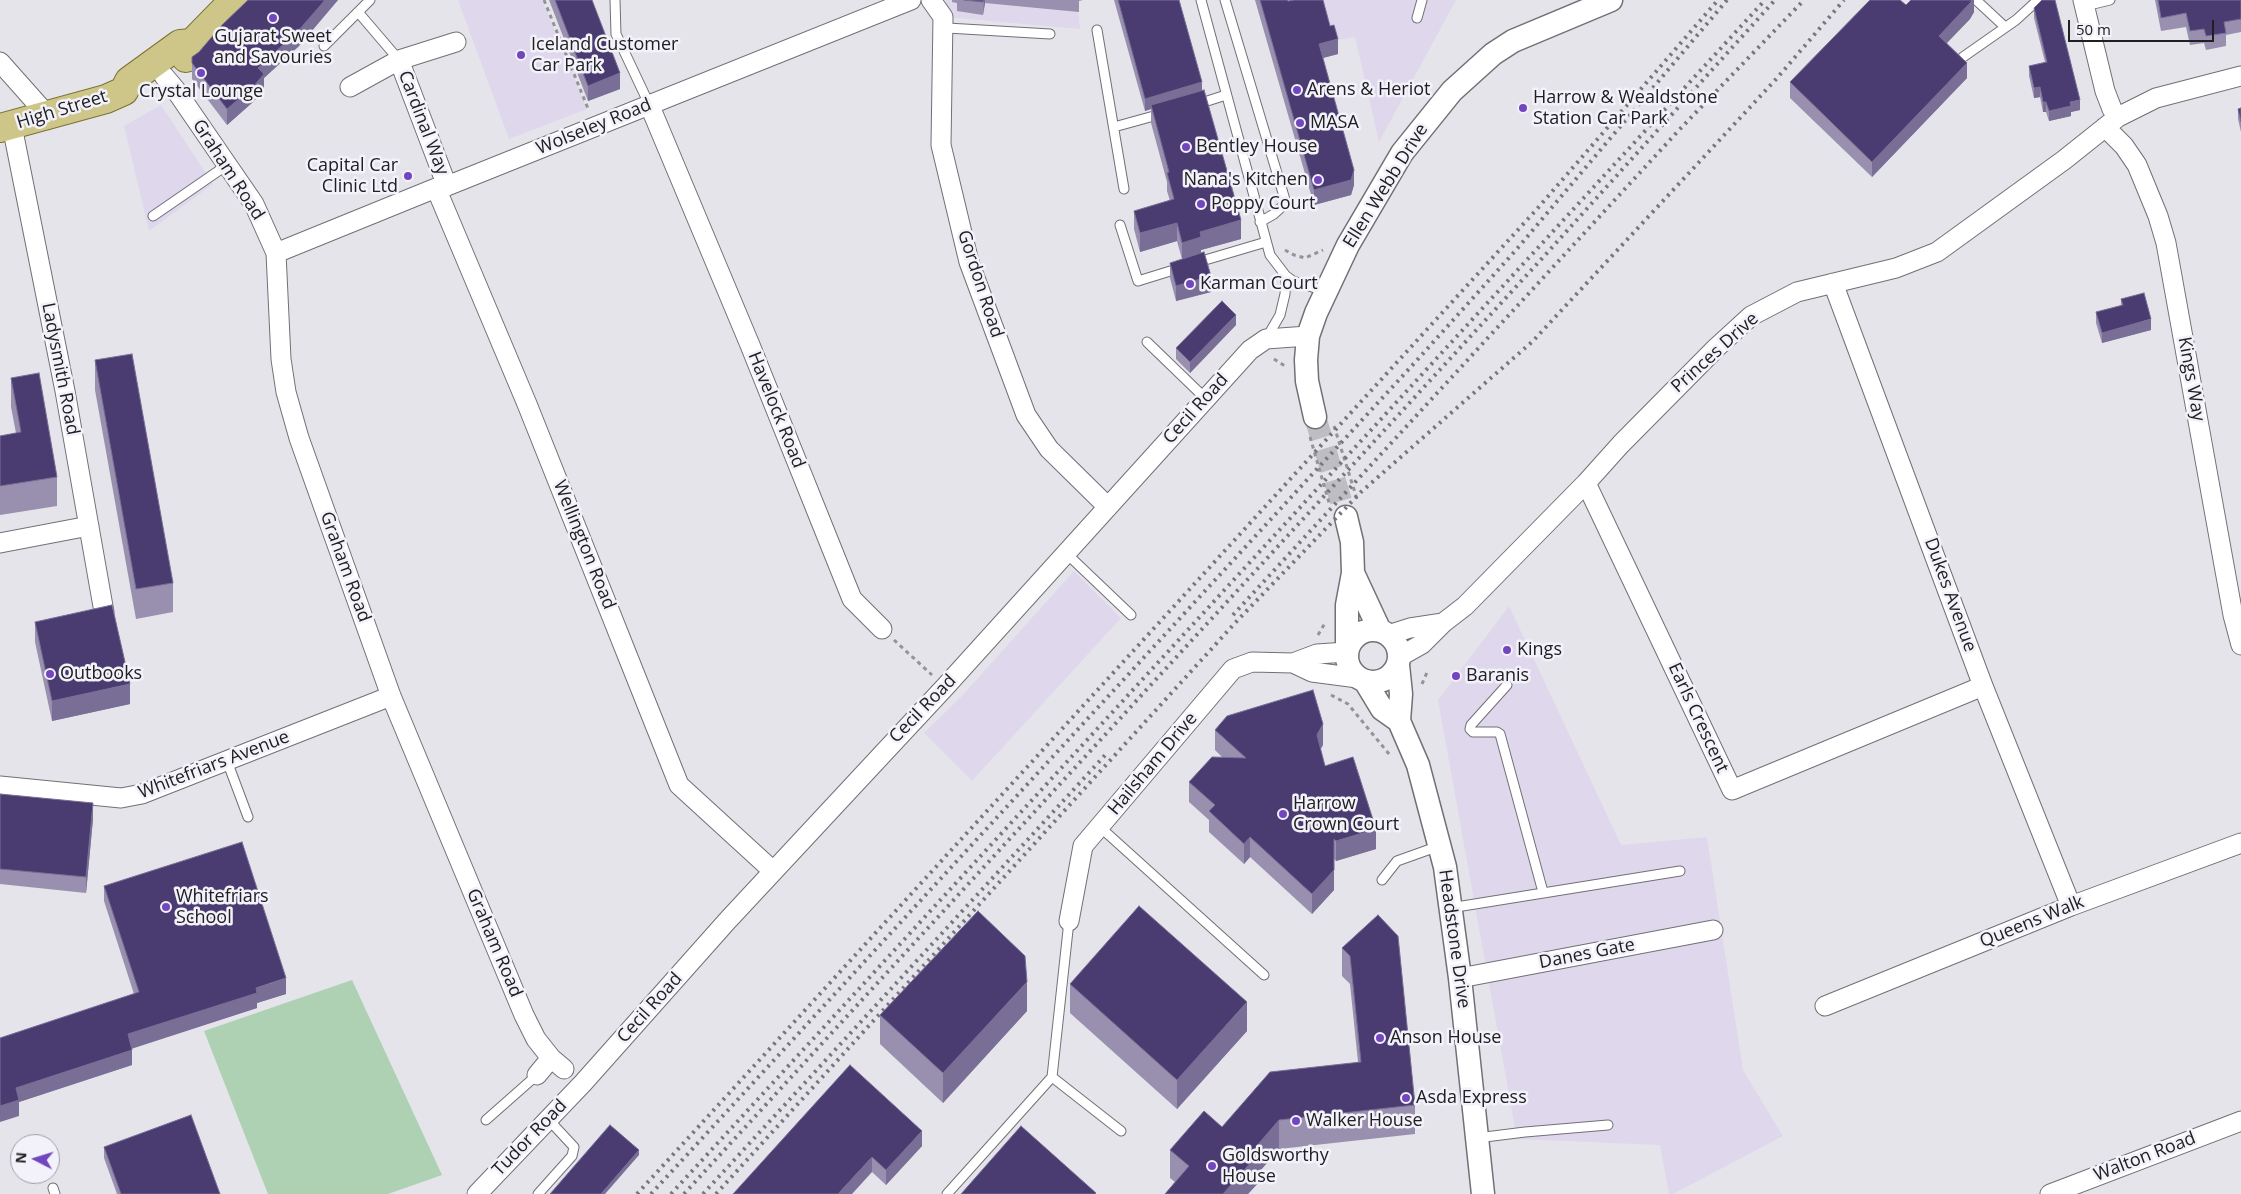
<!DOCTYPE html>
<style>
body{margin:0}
#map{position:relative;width:2241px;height:1194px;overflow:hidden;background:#e5e4eb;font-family:"Open Sans",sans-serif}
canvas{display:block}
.north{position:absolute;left:10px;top:1134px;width:50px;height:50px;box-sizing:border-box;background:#f3f1f9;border:1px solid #9f9da3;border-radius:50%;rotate:275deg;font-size:14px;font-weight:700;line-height:20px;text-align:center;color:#202022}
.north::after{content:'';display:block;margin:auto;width:18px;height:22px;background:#7246be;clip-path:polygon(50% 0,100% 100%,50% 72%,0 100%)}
.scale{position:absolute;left:2068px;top:20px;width:146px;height:22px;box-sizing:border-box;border:2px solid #202022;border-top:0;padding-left:6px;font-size:15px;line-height:18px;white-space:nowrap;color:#202022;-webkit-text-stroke:4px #f3f1f9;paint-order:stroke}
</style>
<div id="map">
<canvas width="2241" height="1194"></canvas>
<div class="north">N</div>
<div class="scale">50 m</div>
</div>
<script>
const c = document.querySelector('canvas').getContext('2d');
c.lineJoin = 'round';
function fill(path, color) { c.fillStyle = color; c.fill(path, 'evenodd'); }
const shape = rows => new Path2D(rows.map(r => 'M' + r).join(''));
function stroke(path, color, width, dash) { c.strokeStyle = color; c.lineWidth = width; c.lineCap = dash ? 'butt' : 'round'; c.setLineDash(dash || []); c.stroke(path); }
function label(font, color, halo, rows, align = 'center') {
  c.font = font + ' "Open Sans",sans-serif'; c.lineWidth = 5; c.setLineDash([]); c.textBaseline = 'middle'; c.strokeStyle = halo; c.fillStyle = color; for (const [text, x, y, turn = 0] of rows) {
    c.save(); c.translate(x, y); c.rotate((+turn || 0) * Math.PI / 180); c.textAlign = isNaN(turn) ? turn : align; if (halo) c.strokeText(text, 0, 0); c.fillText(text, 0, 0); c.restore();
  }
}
fill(shape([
 [458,0,542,0,587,109,509,139],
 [946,0,1077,0,1080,29,945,17],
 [1255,0,1456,0,1379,142,1355,37,1270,52],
 [161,105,213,184,149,231,124,126],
 [1074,571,1121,618,972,781,924,733,961,697],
 [1509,606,1621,845,1707,837,1743,1070,1783,1136,1673,1194,1669,1194,1660,1145,1517,1139,1438,700]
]), '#dfd7ec');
fill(shape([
 [352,980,442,1175,388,1194,268,1194,204,1031]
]), '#add1b2');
stroke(shape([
 [1315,417,1346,517]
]), '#bebdc3', 22, [22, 11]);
const service = shape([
 [615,0,616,34,649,104],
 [1201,0,1270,255,1286,276,1293,281,1325,291],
 [1225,0,1286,203,1274,214,1260,222],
 [1976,0,2004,26],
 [2085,6,2110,0],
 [358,12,399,60],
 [1417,18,1422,0],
 [945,22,947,28,1050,34],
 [1097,30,1124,189],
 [324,46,370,0],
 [1963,57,2016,20,2038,0],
 [1198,104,1226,95],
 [1114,127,1161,114],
 [153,216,227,165],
 [1120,225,1138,281,1180,268],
 [1195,263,1266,242],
 [1266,339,1280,315,1285,294,1286,276],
 [1147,342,1206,399],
 [1066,553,1131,615],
 [1507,685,1471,725,1470,729,1473,732,1497,732,1500,734,1543,892],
 [227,761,248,817],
 [1100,827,1264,975],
 [1382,880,1397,861,1439,846],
 [1450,908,1680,871],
 [1052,1077,1121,1131],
 [486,1120,537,1075],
 [1477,1138,1525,1132,1608,1125],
 [53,1188,55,1194],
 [538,1194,572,1156,574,1147,548,1119],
 [947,1194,1052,1077,1069,921]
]);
const minor = shape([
 [931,0,943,17,941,145,969,262,1026,415,1049,449,1108,507],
 [2083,0,2105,91,2112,109,2118,117],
 [0,62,48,116],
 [164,76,175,89,254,204,276,253,281,359,286,392,299,438,391,696,524,1015,536,1039,551,1058,564,1069],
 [350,87,399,60],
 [649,104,750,345,852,599,882,629],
 [12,126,65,391,104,612],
 [2105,127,2124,146,2137,165,2158,216,2166,243,2233,615,2241,645],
 [447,186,399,60,456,42],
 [436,188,527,404,679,785,773,871],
 [276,253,436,188,447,186,911,0],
 [1833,283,1983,686,2071,906],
 [1586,483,1732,790,1983,686],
 [0,543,89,526],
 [1388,635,1410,628,1443,623],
 [1399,657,1422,644,1443,623,1465,606,1586,483,1621,444,1716,348,1751,316,1797,292,1896,268,1937,252,2064,160,2118,117,2156,98,2241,76],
 [1293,663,1312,672,1358,678],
 [0,786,121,798,142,794,391,696],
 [1069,921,1083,846,1233,669,1252,662,1293,663,1317,654,1347,652],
 [1460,978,1713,930],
 [1825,1006,2071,906,2241,843],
 [537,1075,551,1058],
 [477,1194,583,1083,728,920,945,687,1250,350,1266,339,1308,336],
 [2050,1194,2241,1121]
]);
const tertiary = shape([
 [1315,417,1307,381,1306,360,1308,336,1316,313,1348,245,1402,153,1452,91,1493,54,1513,41,1611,0],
 [1346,517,1352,542,1353,573,1347,605,1347,649],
 [1353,573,1380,631],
 '1347 656a26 26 0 1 1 52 0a26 26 0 1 1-52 0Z',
 [1398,665,1401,694,1399,721,1418,765,1445,867,1460,978,1483,1194],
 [1365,681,1382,709,1399,721]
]);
const primary = shape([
 [186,58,190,55,192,43,234,0],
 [0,128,106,99,124,91,129,81,180,44,192,43]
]);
stroke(service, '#717076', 11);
stroke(minor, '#717076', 21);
stroke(tertiary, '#717076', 25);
stroke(primary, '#7c7232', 30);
stroke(shape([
 [544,0,589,111],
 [1285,250,1294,255,1305,258,1323,250],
 [1274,359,1285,366],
 [1334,426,1357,499],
 [1310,437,1330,506],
 [1318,635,1325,623],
 [894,640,932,675],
 [1422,684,1428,670],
 [1331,695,1348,704,1389,754]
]), '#949398', 3, [4, 4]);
stroke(service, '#fff', 9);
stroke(minor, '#fff', 19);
stroke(tertiary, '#fff', 22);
stroke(primary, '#cec589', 28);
stroke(shape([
 [1233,615,1680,129,1804,0],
 [637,1194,1537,209,1718,0],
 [651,1194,1419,358,1516,250,1727,0],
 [671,1194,1765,0],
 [684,1194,1547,253,1775,0],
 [703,1194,1108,752],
 [716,1194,1235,623,1361,492,1533,341,1778,77,1844,0]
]), '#77767b', 4, [2.5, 5]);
fill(shape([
 [248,0,338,0,299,46,264,78,264,90,253,102,227,125,192,79,192,57,199,52],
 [549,0,592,0,620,89,588,101],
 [952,0,1083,0,1079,1,1079,12,985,3,983,15,957,11,957,3,952,2],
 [1114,0,1179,0,1241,239,1201,250,1201,253,1211,292,1176,301,1170,278,1170,263,1182,259,1177,241,1140,252,1134,229,1134,211,1170,201,1167,191,1167,182,1151,123,1151,109,1145,111],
 [1255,0,1287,0,1288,1,1330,26,1338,54,1323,58,1354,185,1351,195,1314,205],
 [1974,0,1974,12,1970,19,1947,43,1967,78,1872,177,1790,98,1790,82,1906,5],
 [2155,0,2241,0,2241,32,2226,35,2226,46,2206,50,2204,43,2190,45,2186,27,2161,31],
 [2034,8,2080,110,2071,112,2071,116,2049,121,2046,112,2043,112,2040,97,2034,98,2029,76,2029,66,2045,62,2034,18],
 [2241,108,2241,132,2238,119,2238,109],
 [2121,299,2151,330,2102,343,2096,323,2096,312,2121,306],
 [1236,325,1190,373,1176,359,1176,348],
 [95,360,173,583,173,612,136,619,95,390],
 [11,378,57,477,57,506,0,515,0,436,16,433,11,407],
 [35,622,130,704,52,721,35,642],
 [1215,730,1323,745,1320,749,1325,766,1376,849,1336,861,1334,859,1334,890,1312,914,1250,857,1244,864,1209,832,1209,820,1189,802,1189,782,1223,758,1215,750],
 [0,794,93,819,86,893,0,884],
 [104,886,286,994,257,1003,257,1008,132,1048,132,1065,19,1102,19,1116,0,1038,134,994,104,901],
 [1378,915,1415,1105,1415,1134,1279,1149,1260,1171,1260,1181,1248,1194,1165,1194,1175,1182,1170,1178,1170,1150,1222,1127,1358,1062,1350,984,1342,976,1342,948],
 [1070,984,1247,1031,1177,1109,1070,1013],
 [1027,1011,943,1103,880,1044,880,1015],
 [850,1065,922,1146,886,1185,872,1172],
 [104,1147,220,1194,117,1194,104,1158]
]), '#9890ae');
fill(shape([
 [325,0,338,0,299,46,264,78,264,90,253,102,227,125,227,109,258,68],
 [984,0,985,0,985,3,983,15],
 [1972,0,1974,0,1974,12,1970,19,1939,51,1939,36],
 [1338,39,1338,54,1319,59,1319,44],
 [1967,63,1967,78,1872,177,1872,162],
 [620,73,620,89,588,101,588,86],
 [1202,82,1202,95,1151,105,1151,109,1145,111,1145,99],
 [2040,87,2040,97,2034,98,2034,88],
 [2080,100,2080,110,2071,112,2071,116,2049,121,2049,111,2070,102],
 [2043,102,2046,102,2046,112,2043,112],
 [1354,170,1354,185,1351,195,1314,205,1314,190],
 [1241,220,1241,239,1201,250,1201,255,1182,261,1182,243,1200,232],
 [1177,223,1177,241,1140,252,1140,233],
 [1211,276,1211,292,1176,301,1176,286],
 [1236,315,1236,325,1190,373,1190,362],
 [2151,319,2151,330,2102,343,2102,333],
 [130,684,130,704,52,721,52,701],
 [1323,724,1323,745,1317,756,1317,735],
 [93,803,93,819,86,893,86,877],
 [1376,829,1376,849,1336,861,1336,841],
 [1250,837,1250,857,1244,864,1244,844],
 [1334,870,1334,890,1312,914,1312,894],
 [286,978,286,994,257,1003,257,1008,128,1050,128,1034],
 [1027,982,1027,1011,943,1103,943,1073],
 [1247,1002,1247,1031,1177,1109,1177,1080],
 [132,1050,132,1065,19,1102,19,1116,0,1122,0,1106,16,1088],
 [1279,1120,1279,1149,1260,1171,1260,1181,1248,1194,1223,1194,1255,1148],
 [922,1131,922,1146,886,1185,886,1170],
 [639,1150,639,1155,605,1194,601,1194],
 [872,1157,872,1172,852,1194,838,1194]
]), '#786e96');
const building = shape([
 [248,0,325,0,299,30,258,68,264,74,253,87,227,109,192,63,192,57,199,52,222,25,248,0],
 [555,0,592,0,620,73,588,86,555,0],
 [964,0,984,0,983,2,964,0],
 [1118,0,1179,0,1202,82,1145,99,1118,0],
 [1260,0,1287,0,1288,1,1294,0,1323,0,1330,26,1334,25,1338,39,1319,44,1354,170,1351,180,1314,190,1260,0],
 [1870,0,1900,0,1906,5,1911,0,1972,0,1970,3,1939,36,1967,63,1872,162,1790,82,1870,0],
 [2042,0,2055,0,2080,100,2070,102,2071,106,2049,111,2046,102,2043,102,2040,87,2034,88,2029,66,2047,62,2034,8,2042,0],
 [2158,0,2241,0,2241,19,2224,22,2226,33,2206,36,2204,29,2190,31,2186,13,2161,18,2158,0],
 [1204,90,1241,220,1200,232,1201,237,1182,243,1177,223,1140,233,1134,211,1174,199,1167,173,1169,172,1151,105,1204,90],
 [2241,108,2241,122,2238,109,2241,108],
 [1204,252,1211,276,1176,286,1170,263,1204,252],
 [2144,293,2151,319,2102,333,2096,312,2123,305,2121,299,2144,293],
 [1222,301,1236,315,1190,362,1176,348,1222,301],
 [132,354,173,583,136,589,95,360,132,354],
 [39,373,57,477,0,486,0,436,21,432,11,378,39,373],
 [112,605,130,684,52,701,35,622,112,605],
 [1313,690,1323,724,1317,735,1325,766,1353,757,1376,829,1336,841,1334,839,1334,870,1312,894,1250,837,1244,844,1209,811,1215,805,1189,782,1212,757,1246,758,1215,730,1227,716,1313,690],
 [0,794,93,803,86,877,0,869,0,794],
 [242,842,286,978,256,988,257,993,128,1034,132,1050,16,1088,19,1100,0,1106,0,1038,139,992,104,886,242,842],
 [1139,906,1247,1002,1177,1080,1070,984,1139,906],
 [978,911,1025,956,1027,982,943,1073,880,1015,978,911],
 [1378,915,1398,936,1415,1105,1279,1120,1255,1148,1260,1152,1223,1194,1165,1194,1189,1166,1170,1150,1204,1111,1222,1127,1270,1072,1361,1062,1350,956,1342,948,1378,915],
 [850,1065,922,1131,886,1170,872,1157,838,1194,733,1194,850,1065],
 [191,1115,220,1194,121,1194,104,1147,191,1115],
 [610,1125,639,1150,601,1194,550,1194,610,1125],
 [1021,1126,1096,1193,1095,1194,961,1194,1021,1126]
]);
fill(building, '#4a3c71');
stroke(building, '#786e96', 1);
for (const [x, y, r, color] of [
 [273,18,5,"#7246be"],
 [521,55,5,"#7246be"],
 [201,73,5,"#7246be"],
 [1297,90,5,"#7246be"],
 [1523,108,5,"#7246be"],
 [1300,123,5,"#7246be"],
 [1186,147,5,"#7246be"],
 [408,176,5,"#7246be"],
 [1318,180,5,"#7246be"],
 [1201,204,5,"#7246be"],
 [1190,284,5,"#7246be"],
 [1507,650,5,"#7246be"],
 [50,674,5,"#7246be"],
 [1456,676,5,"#7246be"],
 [1283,814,5,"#7246be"],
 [166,907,5,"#7246be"],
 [1380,1038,5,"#7246be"],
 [1406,1098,5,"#7246be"],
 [1296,1121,5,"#7246be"],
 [1212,1166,5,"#7246be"]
]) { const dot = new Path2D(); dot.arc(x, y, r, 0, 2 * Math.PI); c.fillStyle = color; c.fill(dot); stroke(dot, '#f3f1f9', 2); }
label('18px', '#202022', '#f3f1f9', [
 ["Gujarat Sweet",273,37,"center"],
 ["and Savouries",273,58,"center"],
 ["Iceland Customer",531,45],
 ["Car Park",531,66],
 ["Arens & Heriot",1307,90],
 ["Crystal Lounge",201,92,"center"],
 ["Harrow & Wealdstone",1533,98],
 ["Station Car Park",1533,119],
 ["MASA",1310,123],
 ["Bentley House",1196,147],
 ["Capital Car",398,166,"right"],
 ["Clinic Ltd",398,187,"right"],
 ["Nana's Kitchen",1308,180,"right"],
 ["Poppy Court",1211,204],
 ["Karman Court",1200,284],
 ["Kings",1517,650],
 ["Outbooks",60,674],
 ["Baranis",1466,676],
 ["Harrow",1293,804],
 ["Crown Court",1293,825],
 ["Whitefriars",176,897],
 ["School",176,918],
 ["Anson House",1390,1038],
 ["Asda Express",1416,1098],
 ["Walker House",1306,1121],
 ["Goldsworthy",1222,1156],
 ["House",1222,1177]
], 'left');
label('18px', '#202022', '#f3f1f9', [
 ["High Street",62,110,-17],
 ["Cardinal Way",423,123,69],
 ["Wolseley Road",594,127,-22],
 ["Graham Road",228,170,57],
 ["Ellen Webb Drive",1386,186,-58],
 ["Gordon Road",980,284,72],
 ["Princes Drive",1715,353,-42],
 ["Ladysmith Road",60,369,79],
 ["Kings Way",2191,379,80],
 ["Cecil Road",1196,409,-48],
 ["Havelock Road",776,410,68],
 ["Wellington Road",584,545,68],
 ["Graham Road",345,567,70],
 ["Dukes Avenue",1950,595,70],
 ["Cecil Road",923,709,-46],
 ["Earls Crescent",1698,718,65],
 ["Hailsham Drive",1153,764,-50],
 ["Whitefriars Avenue",214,765,-21],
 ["Queens Walk",2032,922,-22],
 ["Headstone Drive",1454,939,82],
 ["Graham Road",494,943,67],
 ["Danes Gate",1587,954,-11],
 ["Cecil Road",650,1008,-48],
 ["Tudor Road",530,1138,-46],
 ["Walton Road",2145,1157,-21]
]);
</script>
